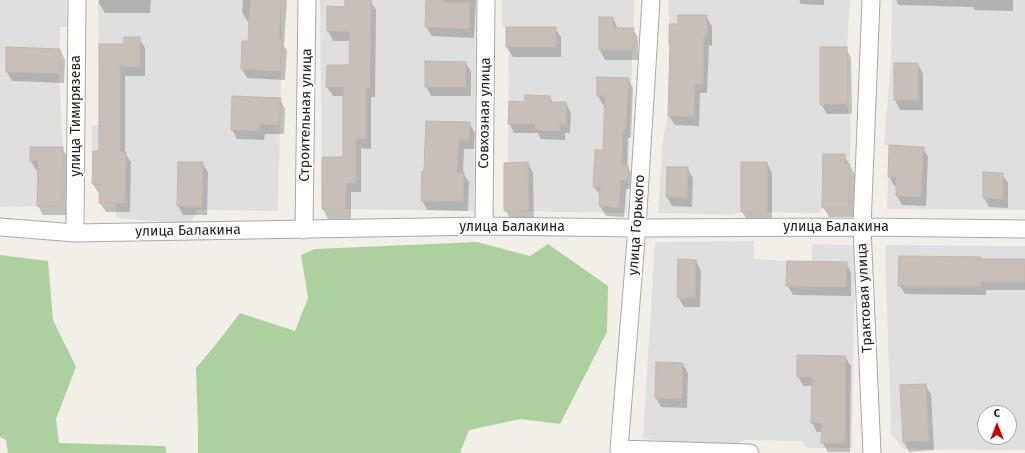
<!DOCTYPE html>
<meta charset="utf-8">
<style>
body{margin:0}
#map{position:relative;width:1025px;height:453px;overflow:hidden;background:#f2efe9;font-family:"Fira Sans",sans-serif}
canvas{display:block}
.north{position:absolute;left:977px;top:405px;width:40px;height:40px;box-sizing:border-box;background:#fff;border:1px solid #a7a7a7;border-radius:50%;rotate:0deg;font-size:11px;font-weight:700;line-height:16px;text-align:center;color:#222}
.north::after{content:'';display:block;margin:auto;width:14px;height:18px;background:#d40000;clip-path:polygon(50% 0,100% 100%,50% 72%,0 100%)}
</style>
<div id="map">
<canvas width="1025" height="453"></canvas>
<div class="north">С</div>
</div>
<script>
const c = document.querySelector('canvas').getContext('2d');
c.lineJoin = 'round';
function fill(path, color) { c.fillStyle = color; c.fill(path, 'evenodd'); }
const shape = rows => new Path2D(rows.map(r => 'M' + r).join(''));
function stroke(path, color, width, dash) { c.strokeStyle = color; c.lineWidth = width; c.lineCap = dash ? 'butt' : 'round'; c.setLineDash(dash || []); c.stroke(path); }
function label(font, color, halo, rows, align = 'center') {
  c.font = font + ' "Fira Sans",sans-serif'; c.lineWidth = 4; c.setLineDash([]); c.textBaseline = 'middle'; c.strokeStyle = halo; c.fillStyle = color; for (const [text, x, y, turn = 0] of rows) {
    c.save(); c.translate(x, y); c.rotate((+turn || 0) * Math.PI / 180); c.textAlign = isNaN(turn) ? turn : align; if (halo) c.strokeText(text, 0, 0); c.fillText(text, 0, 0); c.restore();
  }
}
fill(shape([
 [0,0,66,0,67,27,60,27,59,74,63,147,62,206,0,207],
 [98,0,281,0,282,39,278,211,197,210,190,224,117,218,115,203,99,203,100,185,92,184,92,125,99,125],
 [320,0,476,0,474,211,322,209],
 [502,0,634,0,627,213,504,211,504,163,508,163,509,52,506,47,506,27,502,27],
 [669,0,850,0,847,47,847,104,851,125,849,208,822,208,818,213,741,212,731,215,658,213,663,139,668,116,670,47,669,45],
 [892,0,1025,0,1025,210,887,209,889,145,884,145,891,60],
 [754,241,754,259,787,261,812,261,812,244,855,245,852,448,808,448,801,441,745,440,731,446,643,439,655,242],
 [885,245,1025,246,1025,450,904,449,891,434],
 [985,413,1009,413,1009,437,985,437]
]), '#e0dfdf');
fill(shape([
 [477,242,530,256,548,244,608,286,607,332,560,424,521,419,469,430,460,453,198,453,198,429,196,368,217,343,240,313,295,331,308,298,301,255,315,249],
 [0,255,48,261,53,320,76,367,56,419,59,443,165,446,167,453,8,453,6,440,0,437]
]), '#add19e');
fill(shape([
 [99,0,151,0,150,13,105,13,99,3],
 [243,0,287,0,284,46,287,50,285,80,247,78,242,69,249,42,250,22,248,22,242,12],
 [346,0,370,0,376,10,375,97,371,97,371,149,361,148,361,192,351,192,351,219,328,219,323,209,323,158,344,158,344,96,333,96,327,87,350,66,351,41,333,41,328,31,328,8,346,8],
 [427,0,476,0,474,38,432,36,426,27],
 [799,0,824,0,824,5,801,4],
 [896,0,1013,0,1013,11,975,10,973,7,899,5],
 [706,16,712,26,712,46,709,45,707,93,700,93,699,126,675,125,669,116,679,25],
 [600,18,613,18,618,29,633,29,638,38,638,60,605,60,600,50],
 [507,28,555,28,561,37,561,57,513,57,507,47],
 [139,38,145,48,145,76,125,76,125,153,131,162,130,212,106,212,100,203,101,194,99,194,93,184,94,152,100,152,100,45,126,45],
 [846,48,851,58,852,114,827,114,821,104],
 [60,50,65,60,64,83,12,81,7,72],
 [466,63,471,72,471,96,431,96,426,86],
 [895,64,918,64,923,74,923,110,900,110,895,100],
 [628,79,633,88,631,138,628,138,627,166,633,176,633,189,626,189,624,217,606,216,600,206,601,196,594,187,604,151,606,105,603,105,598,96],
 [550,97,553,103,566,103,571,113,570,133,565,133,565,140,541,139,538,133,514,133,509,123],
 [280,99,285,109,284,134,265,134,264,140,237,139,232,129],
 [469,123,475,133,474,149,464,149,463,173,469,182,468,211,427,210,422,200,425,172],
 [62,148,68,158,67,215,43,215,38,206,39,170,36,170,31,161],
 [923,148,928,157,926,206,902,205,897,196,897,186,894,186,889,176],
 [844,155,855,175,854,217,829,217,823,207],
 [202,163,208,172,207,215,183,215,178,205],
 [528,163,533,173,534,220,511,220,505,210],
 [767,163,772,173,772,221,748,221,742,212],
 [687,168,693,178,692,207,672,206,667,197],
 [1002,174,1008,183,1008,208,989,207,984,198],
 [981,258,982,260,1025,260,1025,290,986,290,986,295,905,294,899,285],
 [696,261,701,271,700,307,684,307,678,297],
 [846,263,851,272,851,296,793,295,787,285],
 [845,357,851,366,850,452,828,452,822,442,823,432,817,432,812,423,813,386,803,386,798,376],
 [683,364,688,374,687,408,661,407,656,398],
 [925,385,931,394,934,450,909,452,904,442,901,386]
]), '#0003');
const building = shape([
 [250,0,281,0,279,39,282,39,280,71,241,69,242,41,248,41,250,0],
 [345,0,371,0,370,88,366,88,366,139,356,139,356,183,346,183,346,209,322,209,322,157,343,157,343,87,326,87,327,65,349,65,350,32,327,31,327,6,345,7,345,0],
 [426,0,444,0,444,2,470,3,469,29,425,27,426,0],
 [678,15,707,15,707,36,704,36,703,84,695,84,694,117,668,116,670,45,669,45,669,24,678,24,678,15],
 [599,17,613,17,613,28,634,28,633,50,599,50,599,17],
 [506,27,556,27,556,47,506,47,506,27],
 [124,37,140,37,140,67,120,66,120,151,126,152,125,203,99,203,100,184,92,184,93,151,99,151,99,44,124,44,124,37],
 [6,47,60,49,59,74,6,72,6,47],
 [820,47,847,47,847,104,820,105,820,47],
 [425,61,466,62,466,87,425,87,425,61],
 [894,63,918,63,918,100,894,100,894,63],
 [597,77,629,78,626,129,623,129,622,165,628,165,628,180,621,180,619,208,599,206,600,187,593,187,595,150,603,150,605,96,597,96,597,77],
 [525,95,550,96,550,102,566,102,566,124,560,124,560,131,535,130,535,124,508,124,509,101,525,102,525,95],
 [232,96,281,98,279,125,260,124,259,131,231,130,232,96],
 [426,121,470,122,469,140,459,140,457,172,464,172,463,202,421,201,422,171,424,171,426,121],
 [889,145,924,147,921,197,896,196,896,177,888,177,889,145],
 [30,147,63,147,62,206,37,206,38,161,30,161,30,147],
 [823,154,845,154,845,164,850,164,849,208,822,208,823,154],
 [178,162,203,162,202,206,177,206,178,162],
 [528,162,529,211,504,211,504,163,528,162],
 [741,162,767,162,767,212,741,212,741,162],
 [667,167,688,167,687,198,666,197,667,167],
 [983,172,1003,173,1003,199,983,198,983,172],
 [899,256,981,257,981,259,1025,259,1025,282,981,282,981,286,898,286,899,256],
 [678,259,696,260,695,298,677,298,678,259],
 [787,261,847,262,846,287,786,286,787,261],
 [797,355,846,356,845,443,821,443,822,423,811,423,812,377,797,377,797,355],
 [656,362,683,363,682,399,655,398,656,362],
 [926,384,929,441,903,442,900,385,926,384]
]);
fill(building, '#c7bfb8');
stroke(building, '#c4b6ab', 1);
const minor = shape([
 [651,0,637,228,619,449,750,453],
 [871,0,862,227,872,453],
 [484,226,486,0],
 [0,227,75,233,484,226,637,228,862,227,1025,229],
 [304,230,307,0],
 [75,233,77,0]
]);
stroke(minor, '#a9a9a9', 19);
stroke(minor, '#fff', 17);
label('14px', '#222', '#fff', [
 ["Совхозная улица",485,113,-89],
 ["Строительная улица",306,115,-89],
 ["улица Тимирязева",76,116,-90],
 ["улица Горького",637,225,-86],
 ["улица Балакина",512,227],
 ["улица Балакина",836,227],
 ["улица Балакина",188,231,-1],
 ["Трактовая улица",865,298,-93]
]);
</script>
